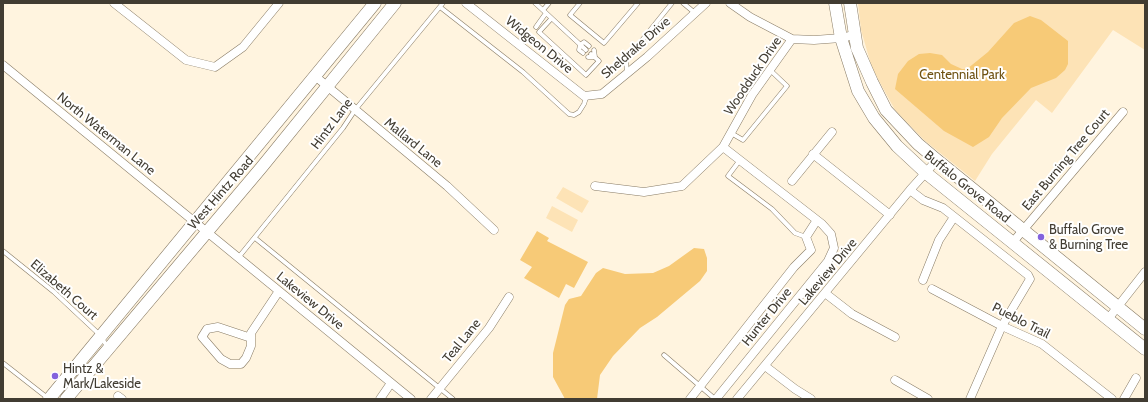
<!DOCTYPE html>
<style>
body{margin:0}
#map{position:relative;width:1148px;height:402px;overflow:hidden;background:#fff4df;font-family:Cabin,sans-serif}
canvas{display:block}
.frame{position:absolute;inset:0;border:4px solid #413c32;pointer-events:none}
</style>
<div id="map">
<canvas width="1148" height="402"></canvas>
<div class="frame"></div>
</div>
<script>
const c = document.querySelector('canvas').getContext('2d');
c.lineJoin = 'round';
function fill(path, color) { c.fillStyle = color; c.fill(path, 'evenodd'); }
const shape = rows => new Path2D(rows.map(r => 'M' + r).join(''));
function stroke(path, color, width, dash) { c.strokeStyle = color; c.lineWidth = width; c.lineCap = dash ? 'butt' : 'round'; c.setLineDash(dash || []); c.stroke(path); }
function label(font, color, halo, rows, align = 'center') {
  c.font = font + ' Cabin,sans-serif'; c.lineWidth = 4; c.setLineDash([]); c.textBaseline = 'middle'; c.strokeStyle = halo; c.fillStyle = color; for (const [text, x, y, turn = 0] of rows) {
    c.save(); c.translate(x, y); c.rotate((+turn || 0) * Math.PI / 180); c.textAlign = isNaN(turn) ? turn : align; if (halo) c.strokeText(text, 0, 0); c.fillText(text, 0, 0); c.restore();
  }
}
fill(shape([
 [858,3,1145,3,1145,50,1113,30,1052,113,1036,100,992,154,975,181,924,140,895,110,872,68,861,30],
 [563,187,589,201,582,213,556,198],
 [552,206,578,220,572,232,546,218]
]), '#fde3b6');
fill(shape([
 [1030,16,1041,20,1068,41,1068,64,1065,70,1056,78,1031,88,1002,118,989,137,973,147,944,131,895,89,898,74,908,61,919,54,930,53,942,55,951,64,962,69,967,69,988,52,1014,23],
 [537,231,549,238,547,241,588,262,574,288,566,284,559,298,524,278,532,267,520,260],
 [694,248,704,249,707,258,707,271,700,281,657,317,640,328,613,356,600,375,597,399,565,399,553,377,553,353,565,305,569,299,581,296,596,273,603,268,625,274,653,273,669,266]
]), '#f7ca77');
const service = shape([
 [535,3,546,13],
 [580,3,570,15,604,43,638,3],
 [683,3,695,13],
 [440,7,523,72,569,114,574,115,579,112,584,104,587,95],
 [543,10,549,3],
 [551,19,539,32,586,75,599,61,591,54],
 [536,27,546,13,586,50],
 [583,53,579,50,580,45,584,42,589,46],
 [588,57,595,57,594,50],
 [627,73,626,60,672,3],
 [731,133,743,140,787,86,770,70],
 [740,160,728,176,772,209,795,233,806,237],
 [255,238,453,399],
 [3,251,54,292,100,335,108,348],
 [238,258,343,128,355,110,443,3],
 [664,355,715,399],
 [3,363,49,399]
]);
const minor = shape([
 [114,3,186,60,215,67,243,47,279,3],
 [466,3,584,96,602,94,647,57,706,3],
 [730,3,750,17,792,39,814,40,841,38,854,35],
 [3,65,411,399],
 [315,76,447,186,494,230],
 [813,154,890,215],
 [792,181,832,132],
 [595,186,644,192,682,186,723,147,752,95,792,39],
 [910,190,923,200,943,208,1028,275,1030,279,1002,326,970,399],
 [1013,242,1123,112],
 [923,280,939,240,954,217],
 [932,289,1002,326,1042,344,1112,399],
 [825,293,852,314,895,337],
 [1108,319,1145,272],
 [251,338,218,327,207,329,202,337,221,359,230,364,241,364,246,358,251,346,251,333,279,291],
 [765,366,795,389,811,399],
 [895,380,928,399],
 [118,396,122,399],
 [380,399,391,383],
 [431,399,489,328,509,297],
 [690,399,794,267,811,250,806,237,817,220],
 [716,399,828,261,834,248,831,234,822,224,723,147],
 [737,399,910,190,937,160],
 [1124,399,1136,378]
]);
const secondary = shape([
 [835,3,841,38,858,91,874,118,897,146,926,173,1145,349],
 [850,3,857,48,872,82,886,110,918,144,937,160,1145,329],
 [49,399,375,3],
 [66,399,261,168,395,3]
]);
stroke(service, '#887b65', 5);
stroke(minor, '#887b65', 9);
stroke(secondary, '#887b65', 13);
stroke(service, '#fff', 4);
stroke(minor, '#fff', 8);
stroke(secondary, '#fff', 12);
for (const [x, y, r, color] of [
 [1041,237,4,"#8362dd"],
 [55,376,4,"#8362dd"]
]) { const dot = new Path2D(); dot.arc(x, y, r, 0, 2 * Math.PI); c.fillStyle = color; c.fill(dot); stroke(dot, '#fff', 1.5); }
label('13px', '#413c32', '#fff', [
 ["Widgeon Drive",539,45,39],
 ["Sheldrake Drive",636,48,-41],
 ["Woodduck Drive",753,76,-56],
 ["Hintz Lane",332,124,-53],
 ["North Waterman Lane",106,134,39],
 ["Mallard Lane",413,143,39],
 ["East Burning Tree Court",1066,160,-50],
 ["Buffalo Grove Road",967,187,39],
 ["West Hintz Road",221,193,-49],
 ["Lakeview Drive",828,272,-50],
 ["Elizabeth Court",64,290,41],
 ["Lakeview Drive",310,301,39],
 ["Hunter Drive",767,317,-51],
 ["Pueblo Trail",1021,321,27],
 ["Teal Lane",462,341,-51]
]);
label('13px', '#6f5212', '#fff', [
 ["Centennial Park",962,75]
]);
label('13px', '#413c32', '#fff', [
 ["Buffalo Grove",1049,230],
 ["& Burning Tree",1049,245],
 ["Hintz &",63,369],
 ["Mark/Lakeside",63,384]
], 'left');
</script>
